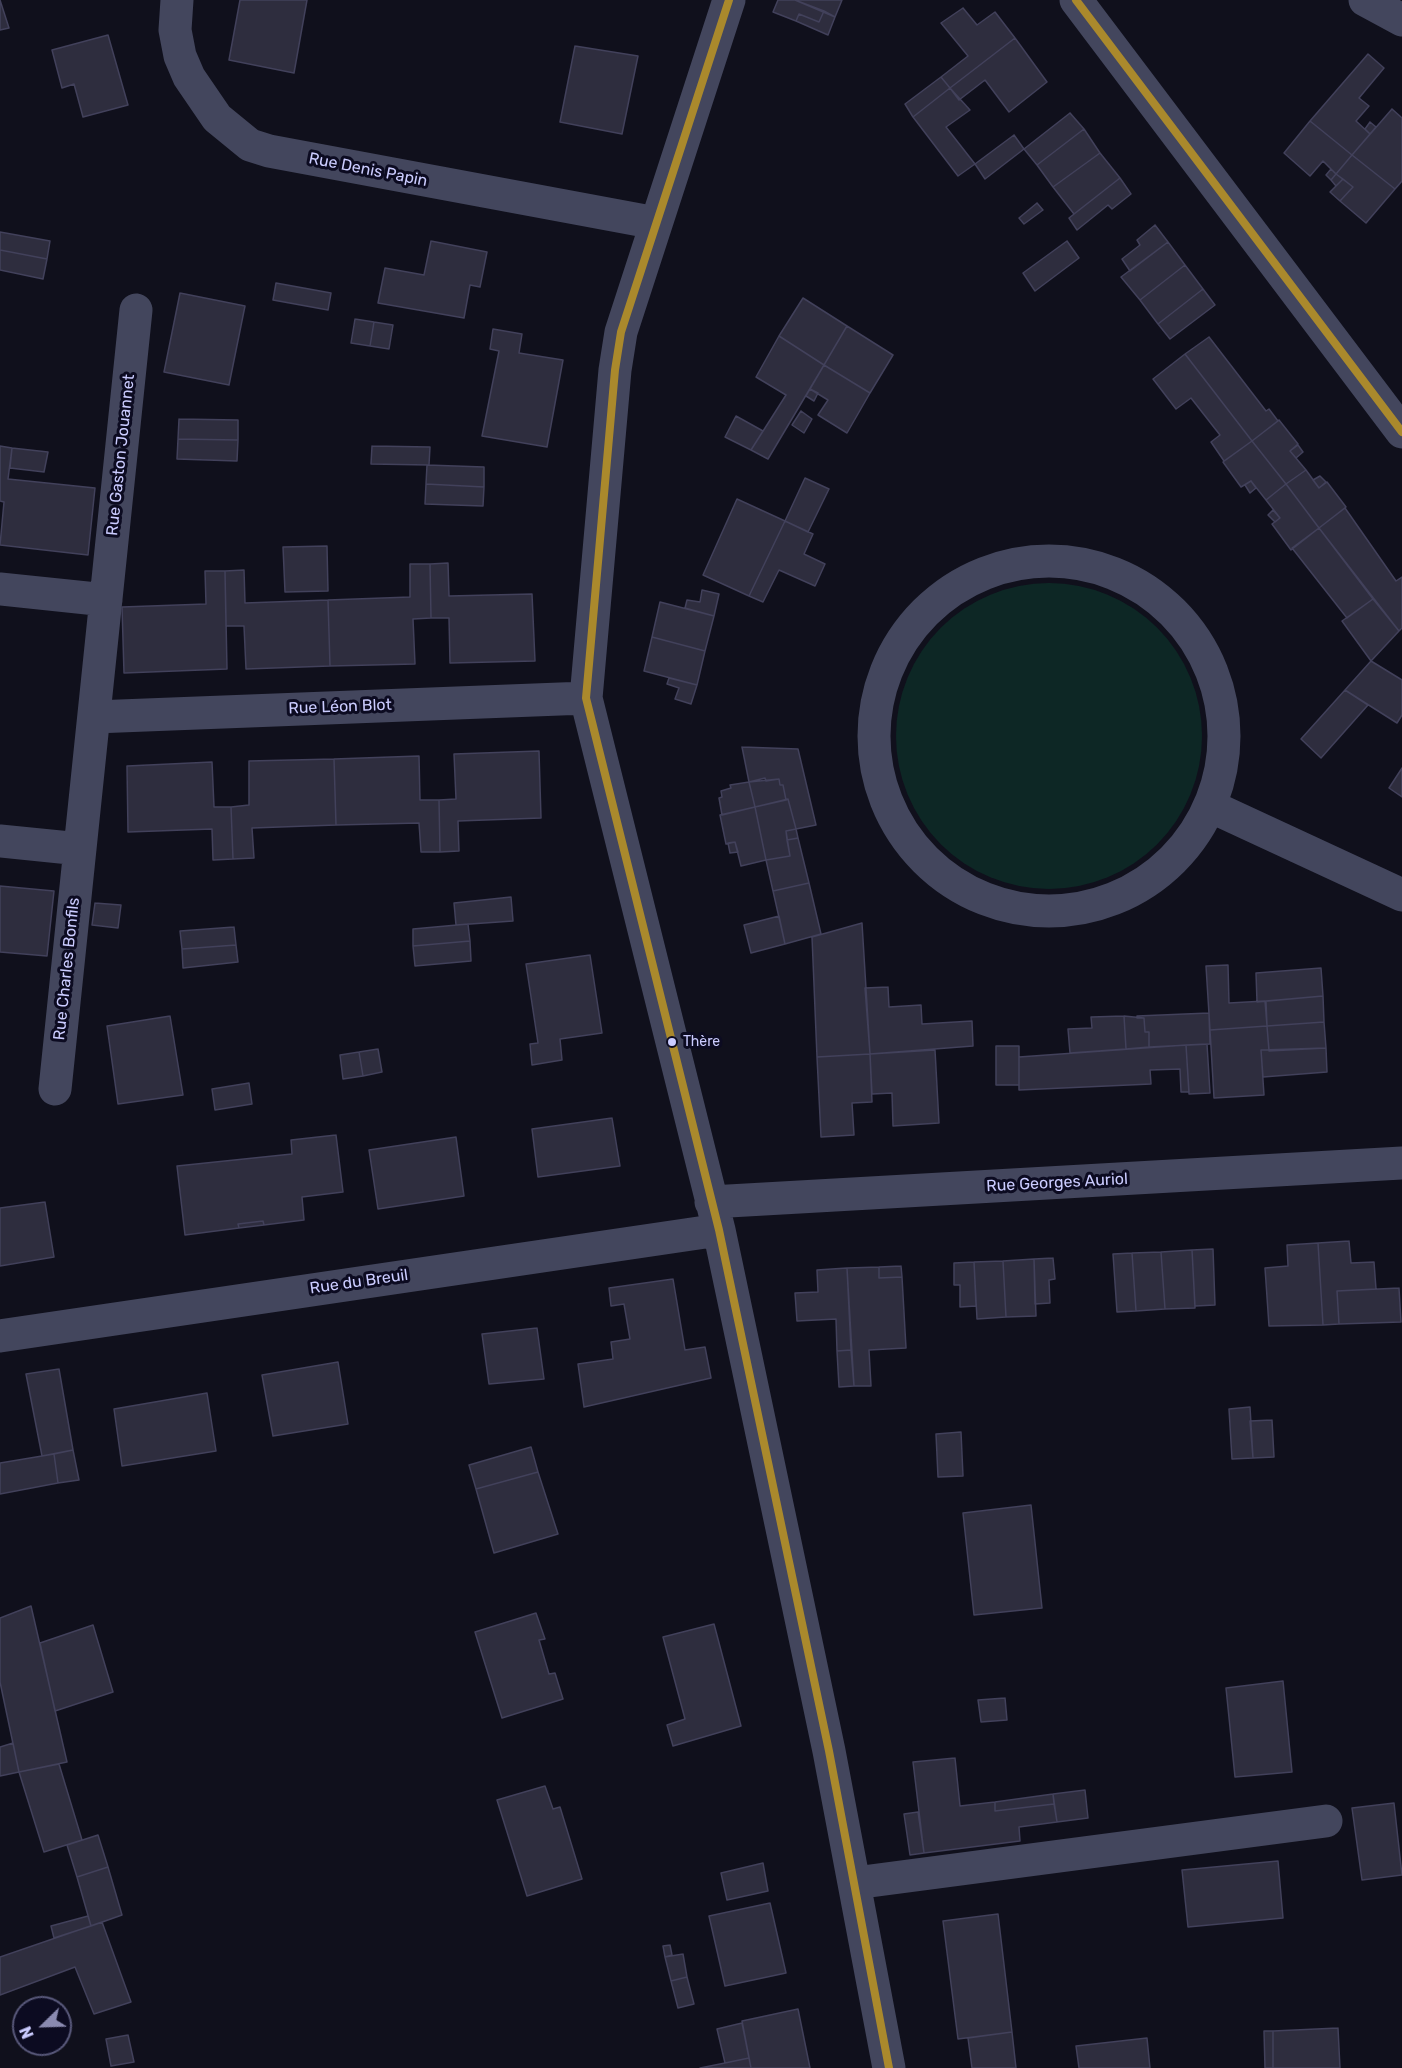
<!DOCTYPE html>
<meta charset="utf-8">
<style>
body{margin:0}
#map{position:relative;width:1402px;height:2068px;overflow:hidden;background:#10101c;font-family:Rubik,sans-serif}
canvas{display:block}
.north{position:absolute;left:12px;top:1996px;width:60px;height:60px;box-sizing:border-box;background:#0c0b21;border:2px solid #58587a;border-radius:50%;rotate:247deg;font-size:16px;font-weight:700;line-height:24px;text-align:center;color:#cbccff}
.north::after{content:'';display:block;margin:auto;width:21px;height:27px;background:#8a8ab0;clip-path:polygon(50% 0,100% 100%,50% 72%,0 100%)}
</style>
<div id="map">
<canvas width="1402" height="2068"></canvas>
<div class="north">N</div>
</div>
<script>
const c = document.querySelector('canvas').getContext('2d');
c.lineJoin = 'round';
function fill(path, color) { c.fillStyle = color; c.fill(path, 'evenodd'); }
const shape = rows => new Path2D(rows.map(r => 'M' + r).join(''));
function stroke(path, color, width, dash) { c.strokeStyle = color; c.lineWidth = width; c.lineCap = dash ? 'butt' : 'round'; c.setLineDash(dash || []); c.stroke(path); }
function label(font, color, halo, rows, align = 'center') {
  c.font = font + ' Rubik,sans-serif'; c.lineWidth = 6; c.setLineDash([]); c.textBaseline = 'middle'; c.strokeStyle = halo; c.fillStyle = color; for (const [text, x, y, turn = 0] of rows) {
    c.save(); c.translate(x, y); c.rotate((+turn || 0) * Math.PI / 180); c.textAlign = isNaN(turn) ? turn : align; if (halo) c.strokeText(text, 0, 0); c.fillText(text, 0, 0); c.restore();
  }
}
fill(shape([
 '896 736a153 153 0 1 1 306 0a153 153 0 1 1-306 0Z'
]), '#0d2725');
const building = shape([
 [0,0,9,28,0,30,0,0],
 [240,0,307,0,294,73,229,60,240,0],
 [778,0,795,0,824,11,819,22,799,14,796,21,773,12,778,0],
 [795,0,842,0,835,17,795,0],
 [963,8,977,25,995,12,1015,38,950,88,941,77,968,56,941,23,963,8],
 [824,11,835,17,828,35,796,21,799,14,819,22,824,11],
 [108,35,128,105,83,117,74,84,62,88,52,50,108,35],
 [1015,38,1047,82,1009,112,985,80,959,100,950,88,1015,38],
 [575,46,638,56,622,134,560,122,575,46],
 [1368,54,1384,68,1359,98,1369,106,1356,121,1370,134,1352,155,1310,121,1368,54],
 [941,77,950,88,913,117,905,104,941,77],
 [950,88,970,110,946,127,975,164,958,176,913,117,950,88],
 [1392,109,1402,118,1402,181,1395,189,1352,155,1392,109],
 [1070,113,1084,129,1037,165,1024,149,1070,113],
 [1310,121,1352,155,1336,174,1323,161,1310,176,1284,153,1310,121],
 [1370,122,1376,127,1370,134,1365,129,1370,122],
 [1084,129,1100,153,1053,187,1037,165,1084,129],
 [1014,135,1024,149,985,179,975,164,1014,135],
 [1100,153,1120,178,1074,214,1053,187,1100,153],
 [1352,155,1395,189,1366,223,1340,201,1353,187,1336,174,1352,155],
 [1331,169,1336,174,1331,180,1326,175,1331,169],
 [1336,174,1343,179,1336,186,1331,180,1336,174],
 [1120,178,1131,194,1112,209,1108,205,1077,230,1069,218,1120,178],
 [1343,179,1353,187,1340,201,1330,192,1343,179],
 [1037,203,1043,210,1024,224,1019,218,1037,203],
 [1155,225,1168,242,1130,271,1122,259,1140,245,1137,240,1155,225],
 [0,232,50,241,47,259,0,250,0,232],
 [431,241,487,252,480,287,470,285,464,318,378,303,385,268,424,275,431,241],
 [1067,241,1079,258,1035,291,1023,273,1067,241],
 [1168,242,1185,265,1140,300,1121,277,1168,242],
 [0,250,47,259,43,279,0,270,0,250],
 [1185,265,1203,289,1158,324,1140,300,1185,265],
 [276,283,331,293,328,310,273,300,276,283],
 [1203,289,1215,305,1170,339,1158,324,1203,289],
 [180,293,245,306,229,385,164,372,180,293],
 [803,298,847,326,824,365,779,336,803,298],
 [355,319,374,322,370,346,351,343,355,319],
 [374,322,393,325,389,349,370,346,374,322],
 [847,326,893,355,870,393,824,365,847,326],
 [493,329,522,334,519,353,563,360,547,447,482,436,499,351,490,349,493,329],
 [779,336,824,365,768,459,751,450,786,395,756,377,779,336],
 [1209,337,1266,411,1269,409,1278,421,1252,441,1185,354,1209,337],
 [1185,354,1252,441,1224,461,1211,442,1220,435,1191,398,1176,409,1153,379,1185,354],
 [824,365,870,393,847,433,818,415,828,400,810,389,824,365],
 [810,389,818,393,814,401,806,396,810,389],
 [801,411,812,419,804,433,792,425,801,411],
 [736,416,763,431,751,450,725,437,736,416],
 [179,419,238,420,238,440,178,439,179,419],
 [1279,420,1298,444,1290,451,1306,470,1286,484,1252,441,1279,420],
 [178,439,238,440,237,461,177,459,178,439],
 [1252,441,1286,484,1266,500,1251,481,1241,487,1223,462,1252,441],
 [1298,445,1303,452,1296,458,1290,451,1298,445],
 [0,446,12,448,8,479,95,488,88,555,0,545,4,502,0,501,0,446],
 [372,446,430,447,429,465,371,464,372,446],
 [12,448,48,452,44,472,10,468,12,448],
 [427,465,484,467,484,487,426,484,427,465],
 [1306,470,1319,488,1327,482,1346,507,1319,528,1286,484,1306,470],
 [1320,476,1326,482,1319,488,1313,480,1320,476],
 [805,478,829,489,808,532,785,521,805,478],
 [1251,481,1256,488,1250,493,1245,485,1251,481],
 [426,484,484,487,483,506,425,504,426,484],
 [1286,484,1319,528,1291,550,1272,524,1280,518,1266,500,1286,484],
 [737,499,785,521,749,596,703,575,737,499],
 [1345,508,1396,581,1402,577,1402,628,1399,631,1319,528,1345,508],
 [1273,510,1280,518,1275,522,1268,515,1273,510],
 [785,521,813,534,804,554,825,564,815,586,779,570,763,602,749,596,785,521],
 [1319,528,1373,599,1347,618,1292,548,1319,528],
 [327,546,328,591,285,592,283,547,327,546],
 [448,563,449,596,532,594,535,661,450,663,449,618,431,618,430,564,448,563],
 [410,564,430,564,431,618,413,619,415,664,330,666,328,600,410,597,410,564],
 [244,570,245,603,328,600,330,666,246,669,244,626,226,626,225,571,244,570],
 [205,571,225,571,227,669,124,673,122,607,206,604,205,571],
 [702,590,719,594,714,616,685,608,687,600,700,602,702,590],
 [1373,599,1399,631,1371,661,1342,621,1373,599],
 [660,602,714,616,705,651,652,637,660,602],
 [652,637,705,651,697,685,644,671,652,637],
 [1371,661,1402,680,1402,715,1397,723,1345,690,1371,661],
 [669,678,697,685,691,704,675,699,679,688,667,684,669,678],
 [1345,690,1368,705,1321,758,1301,739,1345,690],
 [742,747,798,749,816,825,796,829,788,799,786,800,783,785,780,785,779,779,749,782,742,747],
 [539,751,541,818,458,821,459,851,440,852,439,800,456,799,454,754,539,751],
 [419,756,420,800,439,800,440,852,421,852,419,823,336,825,334,759,419,756],
 [334,759,336,825,252,828,254,858,233,859,231,807,249,805,249,761,334,759],
 [212,762,214,807,231,807,233,859,213,860,212,829,128,832,127,766,212,762],
 [1402,768,1402,797,1389,788,1402,768],
 [765,778,766,781,779,779,780,785,783,785,786,800,755,807,749,782,765,778],
 [749,782,755,807,722,815,719,798,722,797,721,791,731,788,730,785,749,782],
 [788,799,796,829,786,831,790,856,766,860,755,807,788,799],
 [755,807,766,860,741,866,735,842,726,844,720,815,755,807],
 [796,829,798,838,787,840,786,831,796,829],
 [798,838,809,883,773,891,766,860,790,856,787,840,798,838],
 [735,842,738,852,730,853,728,843,735,842],
 [809,883,821,934,785,944,773,891,809,883],
 [0,886,54,891,47,956,0,952,0,886],
 [511,897,513,921,456,925,454,903,511,897],
 [95,903,121,905,118,928,92,925,95,903],
 [779,916,785,944,751,953,744,925,779,916],
 [862,923,870,1054,817,1057,812,937,862,923],
 [468,924,470,941,413,946,413,929,468,924],
 [234,927,236,945,182,949,180,931,234,927],
 [470,941,471,961,415,966,413,946,470,941],
 [236,945,238,962,183,968,182,949,236,945],
 [590,955,602,1033,560,1039,562,1060,532,1065,530,1044,538,1043,526,964,590,955],
 [1228,965,1229,1003,1265,1001,1267,1026,1210,1030,1206,966,1228,965],
 [1321,968,1323,996,1257,1002,1256,973,1321,968],
 [888,987,889,1007,921,1005,922,1024,972,1021,973,1046,870,1054,865,988,888,987],
 [1323,996,1324,1022,1267,1026,1266,1001,1323,996],
 [1209,1013,1210,1044,1149,1047,1149,1032,1145,1032,1144,1018,1137,1018,1137,1016,1209,1013],
 [170,1016,183,1095,118,1104,107,1026,170,1016],
 [1124,1016,1126,1049,1070,1053,1068,1029,1092,1028,1091,1017,1124,1016],
 [1124,1016,1144,1018,1145,1032,1149,1032,1149,1047,1126,1049,1124,1016],
 [1324,1022,1326,1048,1269,1051,1267,1026,1324,1022],
 [1267,1026,1269,1050,1261,1050,1264,1095,1214,1098,1210,1030,1267,1026],
 [1207,1044,1210,1093,1189,1094,1186,1045,1207,1044],
 [1186,1045,1189,1092,1181,1092,1180,1069,1150,1070,1151,1084,1019,1090,1019,1057,1186,1045],
 [996,1046,1019,1046,1019,1085,996,1085,996,1046],
 [1326,1048,1327,1072,1263,1077,1261,1050,1326,1048],
 [378,1049,382,1072,363,1076,359,1052,378,1049],
 [935,1050,939,1123,893,1126,892,1093,872,1094,870,1054,935,1050],
 [359,1052,363,1076,343,1079,340,1055,359,1052],
 [870,1054,872,1102,852,1103,854,1135,821,1137,817,1057,870,1054],
 [249,1083,252,1104,215,1110,212,1089,249,1083],
 [612,1118,620,1166,538,1177,532,1129,612,1118],
 [336,1135,343,1192,302,1197,304,1220,264,1225,263,1221,238,1224,239,1228,185,1235,177,1166,292,1154,291,1140,336,1135],
 [456,1137,464,1196,378,1209,369,1150,456,1137],
 [45,1202,54,1257,0,1266,0,1208,45,1202],
 [263,1221,264,1225,239,1228,238,1224,263,1221],
 [1349,1241,1351,1263,1374,1262,1376,1289,1337,1291,1339,1324,1323,1325,1318,1243,1349,1241],
 [1318,1243,1323,1325,1269,1326,1265,1268,1288,1266,1287,1245,1318,1243],
 [1213,1249,1215,1305,1195,1306,1192,1250,1213,1249],
 [1192,1250,1195,1308,1165,1309,1161,1252,1192,1250],
 [1161,1252,1165,1309,1136,1311,1132,1253,1161,1252],
 [1132,1253,1136,1311,1117,1312,1113,1254,1132,1253],
 [1053,1258,1055,1279,1049,1280,1050,1303,1035,1304,1034,1259,1053,1258],
 [1034,1259,1036,1316,1006,1317,1003,1261,1034,1259],
 [1003,1261,1006,1317,977,1319,974,1262,1003,1261],
 [974,1262,976,1306,960,1307,960,1285,954,1285,954,1263,974,1262],
 [901,1266,902,1277,879,1278,879,1267,901,1266],
 [879,1267,879,1278,902,1277,906,1348,869,1350,871,1386,854,1386,847,1268,879,1267],
 [847,1268,851,1350,837,1351,836,1319,797,1321,795,1293,818,1292,817,1270,847,1268],
 [673,1279,685,1350,705,1347,711,1378,584,1407,578,1364,613,1359,611,1342,630,1339,624,1304,611,1306,609,1288,673,1279],
 [1399,1288,1401,1322,1339,1324,1337,1291,1399,1288],
 [537,1328,544,1379,489,1384,482,1334,537,1328],
 [851,1350,854,1386,839,1387,837,1351,851,1350],
 [338,1362,348,1424,273,1436,262,1375,338,1362],
 [59,1369,73,1450,42,1456,26,1374,59,1369],
 [207,1393,216,1451,122,1466,114,1409,207,1393],
 [1250,1407,1253,1458,1232,1459,1229,1409,1250,1407],
 [1272,1420,1274,1457,1253,1458,1250,1421,1272,1420],
 [961,1432,963,1476,938,1477,936,1434,961,1432],
 [531,1447,538,1472,476,1489,469,1465,531,1447],
 [73,1450,79,1480,58,1483,54,1454,73,1450],
 [54,1454,58,1483,0,1494,0,1463,54,1454],
 [538,1472,558,1534,494,1553,476,1489,538,1472],
 [1031,1505,1042,1608,974,1615,963,1513,1031,1505],
 [31,1606,67,1762,19,1772,0,1682,0,1618,31,1606],
 [536,1613,545,1639,539,1640,549,1674,555,1673,563,1699,502,1718,475,1632,536,1613],
 [714,1624,741,1726,673,1746,667,1725,685,1719,663,1637,714,1624],
 [93,1625,113,1692,55,1711,40,1643,93,1625],
 [1283,1681,1292,1772,1235,1777,1226,1688,1283,1681],
 [1005,1698,1007,1720,981,1722,978,1700,1005,1698],
 [13,1743,19,1772,0,1776,0,1747,13,1743],
 [955,1758,960,1806,995,1802,995,1811,1054,1804,1057,1822,1019,1827,1020,1841,924,1853,913,1762,955,1758],
 [59,1764,82,1840,44,1852,19,1772,59,1764],
 [545,1786,553,1809,560,1807,582,1879,527,1896,497,1800,545,1786],
 [1085,1790,1088,1818,1057,1822,1053,1794,1085,1790],
 [1053,1794,1054,1804,995,1811,995,1802,1053,1794],
 [1394,1803,1402,1875,1362,1880,1352,1808,1394,1803],
 [918,1812,924,1853,910,1855,904,1814,918,1812],
 [98,1835,108,1867,77,1877,67,1845,98,1835],
 [1278,1861,1283,1918,1188,1927,1182,1870,1278,1861],
 [763,1863,768,1891,727,1900,721,1873,763,1863],
 [108,1867,122,1915,91,1926,77,1877,108,1867],
 [770,1903,786,1973,725,1986,709,1916,770,1903],
 [998,1914,1012,2032,958,2039,943,1921,998,1914],
 [88,1916,91,1926,54,1938,51,1926,88,1916],
 [102,1922,131,2002,94,2014,75,1967,0,1995,0,1957,102,1922],
 [670,1945,672,1955,665,1957,663,1946,670,1945],
 [683,1954,687,1977,671,1981,665,1957,683,1954],
 [687,1977,694,2004,678,2008,671,1981,687,1977],
 [798,2009,810,2068,751,2068,742,2021,798,2009],
 [742,2023,749,2058,725,2063,717,2029,742,2023],
 [1338,2028,1340,2068,1273,2068,1273,2031,1338,2028],
 [1264,2031,1273,2031,1273,2068,1265,2068,1264,2031],
 [1012,2032,1016,2068,972,2068,968,2038,1012,2032],
 [128,2035,134,2062,111,2066,106,2039,128,2035],
 [1147,2038,1150,2068,1079,2068,1076,2046,1147,2038],
 [749,2058,751,2068,700,2068,725,2063,749,2058]
]);
fill(building, '#2e2d3e');
stroke(building, '#42415b', 1.5);
stroke(shape([
 [177,0,175,30,180,56,189,77,217,118,250,145,269,151,656,223],
 [729,0,621,332,615,370,586,698,719,1230,829,1751,889,2068],
 [1076,0,1402,432],
 [1365,0,1402,20],
 '874 736a175 175 0 1 1 350 0a175 175 0 1 1-350 0Z',
 [0,589,106,600],
 [94,717,586,698],
 [1210,806,1402,895],
 [0,841,80,849],
 [55,1089,136,310],
 [711,1202,1402,1163],
 [0,1336,719,1230],
 [855,1883,1326,1821]
]), '#43465d', 33);
stroke(shape([
 [729,0,621,332,615,370,586,698,719,1230,829,1751,889,2068],
 [1076,0,1402,432]
]), '#aa892c', 8);
for (const [x, y, r, color] of [
 [672,1042,5,"#cbccff"]
]) { const dot = new Path2D(); dot.arc(x, y, r, 0, 2 * Math.PI); c.fillStyle = color; c.fill(dot); stroke(dot, '#0c0b21', 2); }
label('14px', '#cbccff', '#0c0b21', [
 ["Thère",683,1042]
], 'left');
label('16px', '#cbccff', '#0c0b21', [
 ["Rue Denis Papin",368,170,11],
 ["Rue Gaston Jouannet",121,455,-84],
 ["Rue Léon Blot",340,707,-2],
 ["Rue Charles Bonfils",67,969,-84],
 ["Rue Georges Auriol",1057,1183,-3],
 ["Rue du Breuil",359,1282,-8]
]);
</script>
